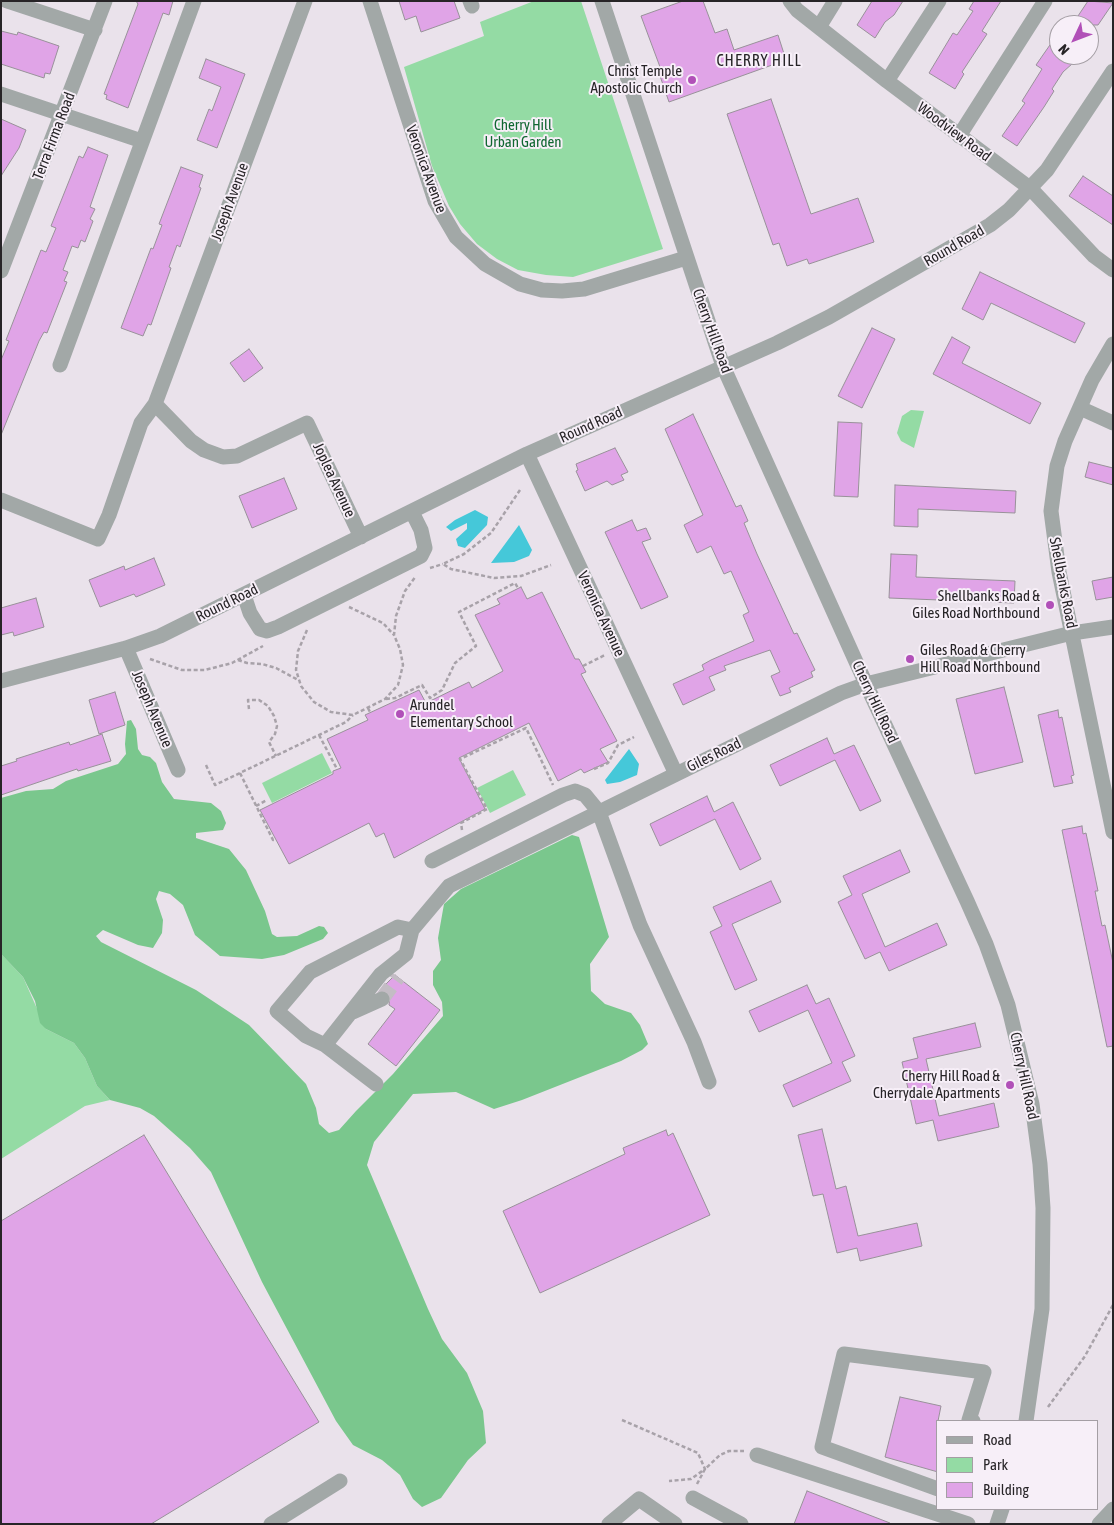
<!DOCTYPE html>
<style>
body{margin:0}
#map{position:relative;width:1114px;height:1525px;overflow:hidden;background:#eae2eb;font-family:"Asap Condensed",sans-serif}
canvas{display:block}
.frame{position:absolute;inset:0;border:2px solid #272427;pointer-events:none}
.legend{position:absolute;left:936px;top:1420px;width:162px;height:90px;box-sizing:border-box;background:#f7eff8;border:1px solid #a49ea4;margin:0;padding:6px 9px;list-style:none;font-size:15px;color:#272427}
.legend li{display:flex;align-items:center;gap:10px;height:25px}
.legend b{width:25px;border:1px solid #a49ea4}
.north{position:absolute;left:1049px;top:15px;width:50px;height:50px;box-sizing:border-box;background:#f7eff8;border:1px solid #a49ea4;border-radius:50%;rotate:227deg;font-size:14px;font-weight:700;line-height:20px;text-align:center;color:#272427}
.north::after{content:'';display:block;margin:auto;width:18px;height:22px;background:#b150b8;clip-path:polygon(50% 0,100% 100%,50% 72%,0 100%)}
</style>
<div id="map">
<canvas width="1114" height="1525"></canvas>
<div class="frame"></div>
<ul class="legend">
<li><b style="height:6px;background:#a2a8a7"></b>Road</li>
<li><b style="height:14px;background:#94dba4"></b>Park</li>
<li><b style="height:14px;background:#e0a4e7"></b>Building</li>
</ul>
<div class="north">N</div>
</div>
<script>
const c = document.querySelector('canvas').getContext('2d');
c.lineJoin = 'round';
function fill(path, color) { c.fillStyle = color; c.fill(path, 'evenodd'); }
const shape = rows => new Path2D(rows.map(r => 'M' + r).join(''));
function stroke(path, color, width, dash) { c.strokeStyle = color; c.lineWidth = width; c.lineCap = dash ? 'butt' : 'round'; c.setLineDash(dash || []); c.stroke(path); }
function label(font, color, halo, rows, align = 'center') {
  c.font = font + ' "Asap Condensed",sans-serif'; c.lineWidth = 4; c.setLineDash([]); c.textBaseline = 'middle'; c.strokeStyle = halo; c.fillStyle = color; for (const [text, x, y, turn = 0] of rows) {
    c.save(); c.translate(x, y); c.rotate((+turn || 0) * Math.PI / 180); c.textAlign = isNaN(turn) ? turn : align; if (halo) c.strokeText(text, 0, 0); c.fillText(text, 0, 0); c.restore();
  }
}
fill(shape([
 [534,1,581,1,663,249,573,277,546,275,518,270,497,259,477,244,460,224,449,206,432,166,404,67,484,36,480,22],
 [911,410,924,411,914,448,901,441,897,433,902,416],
 [322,753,332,773,272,803,262,783],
 [513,770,526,795,490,813,477,788],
 [1,954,23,977,46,1029,74,1043,85,1058,97,1086,110,1100,85,1106,1,1159]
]), '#94dba4');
fill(shape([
 [131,720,136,729,138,749,142,755,150,757,156,763,162,782,174,799,211,803,221,811,226,823,223,830,196,833,196,838,229,849,246,870,265,911,272,934,277,937,297,936,319,926,324,927,328,933,323,939,284,955,262,959,220,956,195,935,183,905,170,894,159,891,156,899,163,920,162,933,153,948,138,945,103,930,96,936,101,942,196,990,249,1025,306,1084,316,1108,319,1124,329,1133,339,1130,356,1111,393,1074,443,1016,442,1002,433,985,433,971,441,960,438,938,444,904,461,889,572,835,579,837,609,937,590,964,591,991,605,1004,631,1013,640,1025,648,1044,642,1050,621,1061,522,1100,494,1109,456,1092,413,1094,374,1142,367,1165,428,1309,442,1339,467,1373,483,1411,486,1443,468,1460,441,1498,422,1507,413,1499,400,1475,382,1460,353,1445,336,1421,262,1282,211,1172,190,1148,154,1116,140,1108,110,1100,97,1086,85,1058,74,1043,46,1029,40,1023,35,1001,23,977,1,954,1,798,26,791,53,789,66,781,118,764,126,754,125,744,127,721]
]), '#7ac78d');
fill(shape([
 [475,510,488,517,487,525,465,548,458,546,456,539,467,529,467,523,451,531,446,527,455,520],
 [519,525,532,550,529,556,514,562,491,563],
 [629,749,639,764,637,775,620,782,607,784,605,780]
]), '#45c8d9');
const building = shape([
 [136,1,173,1,169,15,163,13,128,108,106,99,107,95,104,94,138,4,136,1],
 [399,1,454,1,460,18,421,32,416,16,405,20,399,1],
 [683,1,703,1,715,33,727,29,734,50,778,35,786,60,669,102,660,76,663,75,641,16,683,1],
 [872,1,903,1,894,15,885,22,875,38,857,25,872,1],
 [974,1,1001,1,982,31,987,34,962,72,964,74,955,89,929,73,953,33,957,35,973,11,969,9,974,1],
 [1088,1,1113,3,1098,25,1072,25,1088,1],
 [1,31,17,35,18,32,59,46,50,74,45,73,44,78,1,64,1,31],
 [1052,42,1059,47,1059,55,1082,55,1063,72,1052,89,1054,91,1044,107,1017,146,1002,136,1025,103,1022,101,1042,69,1036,65,1052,42],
 [206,59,245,74,217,148,197,140,209,109,212,111,221,87,199,78,206,59],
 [771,99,811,214,858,198,874,242,809,264,807,259,787,266,779,243,773,245,727,114,771,99],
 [1,119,26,130,19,148,1,176,1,119],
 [88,147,108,155,90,207,95,209,90,219,93,221,85,242,81,240,78,248,72,246,63,270,68,272,64,281,67,282,47,333,44,332,39,341,1,435,1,360,9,341,6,340,41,250,46,252,56,228,51,226,79,156,83,158,88,147],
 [181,167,203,175,199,187,201,188,180,247,177,245,169,267,171,268,151,325,148,324,143,336,121,328,151,248,153,249,162,225,159,224,181,167],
 [1083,176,1113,196,1113,225,1069,196,1083,176],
 [980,272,1085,323,1075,343,991,303,983,320,962,309,980,272],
 [872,328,895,339,862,408,838,396,872,328],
 [952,337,970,347,962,363,1041,403,1030,424,933,374,952,337],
 [249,349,263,368,244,382,230,363,249,349],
 [693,414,736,507,741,505,748,521,744,523,757,554,794,634,797,633,815,670,811,672,813,677,789,688,791,692,780,696,771,676,780,672,770,650,724,666,726,670,709,677,715,690,683,705,673,684,704,670,702,665,711,660,754,641,743,615,749,612,731,571,724,574,711,546,697,553,684,525,703,515,665,429,693,414],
 [838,422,862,423,858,497,834,496,838,422],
 [615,448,628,472,621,475,624,480,612,485,607,481,585,491,576,471,578,470,576,464,615,448],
 [1089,462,1113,468,1113,485,1085,477,1089,462],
 [284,478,297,509,252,528,239,496,284,478],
 [895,485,1016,491,1015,513,918,509,918,527,894,526,895,485],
 [632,520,637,531,646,528,651,539,642,542,668,597,641,609,605,532,632,520],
 [891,554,917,555,916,577,1015,581,1014,603,889,598,891,554],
 [154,558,165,585,136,597,134,594,100,607,89,580,124,566,125,570,154,558],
 [1113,577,1113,597,1096,600,1092,581,1113,577],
 [521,587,527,599,542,592,575,659,579,659,586,672,581,674,617,741,600,749,608,762,584,773,581,769,558,781,529,723,459,758,485,809,394,858,384,833,376,837,369,823,289,864,260,810,333,774,333,771,341,768,327,739,368,720,365,715,419,690,426,703,469,682,472,688,503,671,475,615,500,604,497,599,521,587],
 [36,598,44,627,14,636,13,632,1,635,1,608,36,598],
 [1004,687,1023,762,975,774,956,699,1004,687],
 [115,692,125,725,99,734,89,700,115,692],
 [1058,710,1059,718,1062,717,1074,775,1071,776,1073,783,1054,787,1038,715,1058,710],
 [102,734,111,761,78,771,77,769,1,795,1,766,17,761,16,759,69,742,70,745,102,734],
 [827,738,834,754,854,745,881,801,860,811,835,760,780,786,770,765,827,738],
 [707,796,714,812,733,802,761,859,740,870,715,819,660,846,650,824,707,796],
 [1082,826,1083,834,1086,833,1098,891,1095,891,1102,926,1105,925,1113,963,1113,1046,1107,1047,1062,830,1082,826],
 [900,850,910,872,862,894,885,947,937,923,947,945,889,971,880,952,865,959,838,902,852,895,843,876,900,850],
 [771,881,781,902,732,924,757,980,735,990,710,932,722,926,713,907,771,881],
 [395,975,440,1010,396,1066,368,1044,395,1009,389,1005,390,995,387,991,380,990,395,975],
 [807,985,816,1004,829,998,855,1056,842,1062,851,1081,793,1107,783,1085,832,1063,808,1010,759,1032,749,1011,807,985],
 [975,1023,981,1047,926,1059,939,1116,994,1103,999,1127,938,1141,933,1120,916,1124,902,1062,918,1058,913,1038,975,1023],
 [822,1129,836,1189,846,1186,858,1236,917,1223,922,1246,860,1261,857,1248,837,1253,823,1194,813,1196,798,1135,822,1129],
 [666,1130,668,1136,673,1133,710,1215,540,1293,503,1211,625,1154,623,1148,666,1130],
 [144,1135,319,1422,151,1524,1,1524,1,1221,144,1135],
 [900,1397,941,1406,938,1421,938,1472,885,1457,900,1397],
 [807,1491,890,1523,890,1524,794,1524,807,1491]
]);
fill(building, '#e0a4e7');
stroke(building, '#989199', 1);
stroke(shape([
 [382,999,398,977]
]), '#c3bcc4', 15, [15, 8]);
stroke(shape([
 [520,490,491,533,464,554,443,564,451,569,494,578,521,576,551,565],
 [430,568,443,564],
 [349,607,383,623,394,635],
 [307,630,298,651,296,670,301,686,314,702,331,712,353,715,385,699,398,685,403,665,400,649,394,635,396,616,405,591,416,576],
 [150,659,182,670,205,670,232,663,263,646],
 [238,660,247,663,262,664,276,668,300,681],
 [583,666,605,655],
 [386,699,395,698,422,685,430,698,442,690,455,663,476,646,459,612,515,583,518,588],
 [368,708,370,712],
 [249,709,248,700,259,700,268,706,274,716,277,726,275,734,269,742,276,756],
 [319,735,337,769],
 [206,765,215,785,346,722,353,715],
 [594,769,608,763,618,745,634,737],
 [240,773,273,840,276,839],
 [256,806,267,800],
 [462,830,461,823,487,809,460,759,526,728,553,785],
 [1048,1407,1085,1356,1113,1305],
 [622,1420,698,1453,705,1469,691,1479,669,1481],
 [697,1484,705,1469,720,1455,729,1451,744,1451]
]), '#a8a2a9', 2.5, [4, 2.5]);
stroke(shape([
 [7,1,95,30],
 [370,1,435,201,456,237,485,264,520,284,542,290,562,291,584,289,686,258],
 [470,1,472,6],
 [602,1,723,366,866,684,967,901,986,944,1008,1005,1032,1104,1040,1164,1043,1208,1042,1309,1026,1421],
 [790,1,797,10,887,81,1031,189,1094,256,1113,270],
 [819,27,835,1],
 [887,81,939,1],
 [1,94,142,141],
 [959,136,1045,1],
 [1,271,105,1],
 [1113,344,1092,380,1065,441,1057,466,1051,511,1059,572,1113,832],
 [60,365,194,1],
 [155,404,191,441,204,450,223,457,237,456,307,423,361,537],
 [1080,408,1113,423],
 [527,454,676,774],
 [1,500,98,539,109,515,141,423,155,404,305,1],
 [244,595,250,613,260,629,267,631,278,627,421,556,425,548,421,530,412,512],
 [126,648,178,770],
 [1,681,126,648,160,636,527,454,777,343,829,317,990,225,1009,210,1047,170,1113,71],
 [432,861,563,795,575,791,585,795,599,812,640,925,694,1042,709,1082],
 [353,1012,382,999],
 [325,1045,306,1036,277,1011,310,972,398,927,412,930],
 [376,1084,325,1045,381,974,406,954,412,930,449,886,841,693,866,684,1072,633,1113,627],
 [757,1455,968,1524],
 [938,1489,822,1447,844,1354,984,1372,969,1420,973,1421],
 [693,1498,741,1524],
 [271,1524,340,1481],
 [609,1524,639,1499,675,1524],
 [997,1524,1002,1509],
 [1099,1524,1113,1509]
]), '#a2a8a7', 15);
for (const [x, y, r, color] of [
 [692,80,5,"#b150b8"],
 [1050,605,5,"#b150b8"],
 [910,659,5,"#b150b8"],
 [400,714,5,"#b150b8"],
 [1010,1085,5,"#b150b8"]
]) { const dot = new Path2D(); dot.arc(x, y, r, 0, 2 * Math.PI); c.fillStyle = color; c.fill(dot); stroke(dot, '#f7eff8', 2); }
label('15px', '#272427', '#f7eff8', [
 ["Christ Temple",682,71],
 ["Apostolic Church",682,88],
 ["Shellbanks Road &",1040,596],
 ["Giles Road Northbound",1040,613],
 ["Giles Road & Cherry",920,650,"left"],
 ["Hill Road Northbound",920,667,"left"],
 ["Arundel",410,705,"left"],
 ["Elementary School",410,722,"left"],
 ["Cherry Hill Road &",1000,1076],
 ["Cherrydale Apartments",1000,1093]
], 'right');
label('15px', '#106731', '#f7eff8', [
 ["Cherry Hill",523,125],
 ["Urban Garden",523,142]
]);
label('15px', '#272427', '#f7eff8', [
 ["Woodview Road",954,132,37],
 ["Terra Firma Road",54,136,-69],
 ["Veronica Avenue",426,169,70],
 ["Joseph Avenue",230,202,-70],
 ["Round Road",954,246,-30],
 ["Cherry Hill Road",712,331,70],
 ["Round Road",591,425,-24],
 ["Joplea Avenue",334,480,65],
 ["Shellbanks Road",1063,583,79],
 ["Round Road",227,603,-26],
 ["Veronica Avenue",601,614,65],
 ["Cherry Hill Road",875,702,65],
 ["Joseph Avenue",152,709,67],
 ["Giles Road",714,755,-26],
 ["Cherry Hill Road",1024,1076,78]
]);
c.letterSpacing = '1px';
label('16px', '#272427', '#f7eff8', [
 ["CHERRY HILL",759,61]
]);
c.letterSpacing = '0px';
</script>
